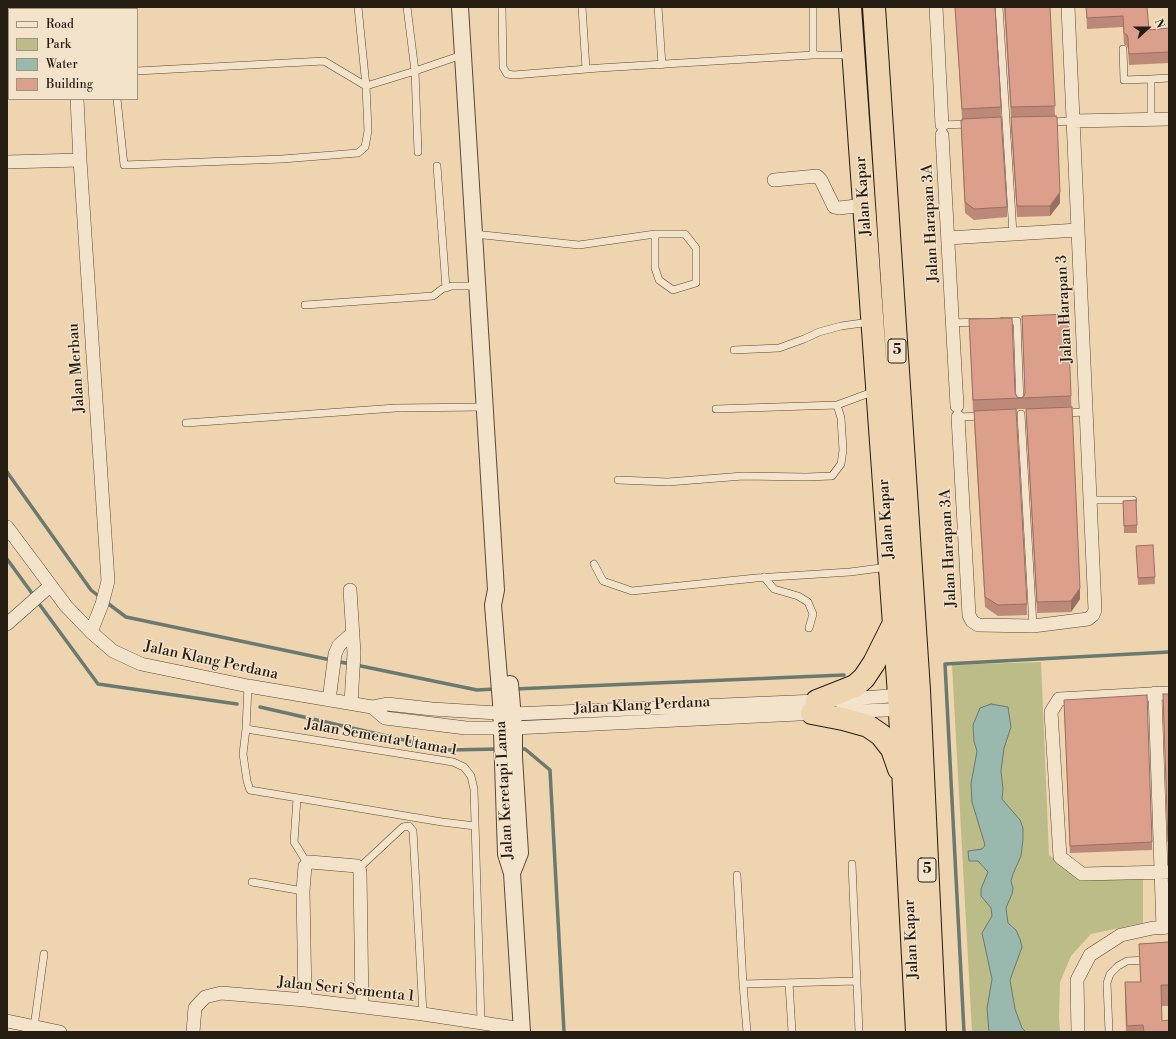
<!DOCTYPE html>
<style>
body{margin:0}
#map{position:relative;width:1176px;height:1039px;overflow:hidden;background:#eed4af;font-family:"Libre Bodoni",serif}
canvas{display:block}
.frame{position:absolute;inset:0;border:8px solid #251c12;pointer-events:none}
.legend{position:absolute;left:8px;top:8px;width:130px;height:92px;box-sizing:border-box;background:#f4e3cb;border:1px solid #a19381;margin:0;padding:5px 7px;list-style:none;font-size:12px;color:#251c12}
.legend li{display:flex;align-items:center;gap:8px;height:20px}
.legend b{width:20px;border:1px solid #a19381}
.north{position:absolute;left:1128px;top:8px;width:40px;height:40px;-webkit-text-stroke:3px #f4e3cb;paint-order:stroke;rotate:69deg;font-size:11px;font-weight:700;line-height:16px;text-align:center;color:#251c12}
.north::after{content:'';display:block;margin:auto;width:14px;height:18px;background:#251c12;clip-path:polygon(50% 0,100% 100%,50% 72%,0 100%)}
</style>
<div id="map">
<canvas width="1176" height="1039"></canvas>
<div class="frame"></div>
<ul class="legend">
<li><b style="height:5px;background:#f4e3cb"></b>Road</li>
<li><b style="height:11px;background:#bcbc88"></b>Park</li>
<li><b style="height:11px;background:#99b8ae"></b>Water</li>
<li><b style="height:11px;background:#db9f8c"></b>Building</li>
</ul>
<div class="north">N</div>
</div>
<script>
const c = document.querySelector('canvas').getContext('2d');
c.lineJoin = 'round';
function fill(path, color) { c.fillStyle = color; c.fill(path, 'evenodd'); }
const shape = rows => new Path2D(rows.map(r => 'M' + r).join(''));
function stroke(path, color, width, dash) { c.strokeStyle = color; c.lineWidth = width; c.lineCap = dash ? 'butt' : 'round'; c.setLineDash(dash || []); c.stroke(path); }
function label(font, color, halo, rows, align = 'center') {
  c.font = font + ' "Libre Bodoni",serif'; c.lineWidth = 3; c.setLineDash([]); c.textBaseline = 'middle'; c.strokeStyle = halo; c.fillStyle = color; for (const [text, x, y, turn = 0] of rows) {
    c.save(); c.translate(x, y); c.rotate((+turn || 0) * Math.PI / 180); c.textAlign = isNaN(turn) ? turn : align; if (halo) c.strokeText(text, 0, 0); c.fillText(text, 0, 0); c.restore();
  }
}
fill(shape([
 [1041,662,1049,855,1084,880,1143,879,1143,923,1091,934,1071,956,1060,982,1059,1017,1060,1032,972,1032,952,665]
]), '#bcbc88');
const water = shape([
 [991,704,1008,707,1011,727,1004,748,1001,771,1003,789,1002,799,1020,820,1023,828,1023,839,1021,856,1013,874,1011,881,1013,888,1012,894,1006,908,1008,923,1016,930,1020,939,1022,947,1010,980,1015,1009,1022,1028,1026,1032,989,1032,987,1009,992,979,982,933,992,916,991,908,981,896,981,889,988,872,978,861,969,861,968,851,982,849,985,845,972,802,971,784,977,751,974,742,973,725,980,708,991,704]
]);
fill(water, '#99b8ae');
stroke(water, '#6b7a70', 1);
stroke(shape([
 [7,472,91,590,101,598],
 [7,559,34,596],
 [37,601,98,684,237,704],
 [106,602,126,617,350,664],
 [356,665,477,690,495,689],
 [514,689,844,675],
 [260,707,448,750,499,749],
 [519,749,525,749,550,770,564,1032],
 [964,1032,945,664,1169,652]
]), '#6b7a70', 3.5);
const service = shape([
 [115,7,116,9],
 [407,7,415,71,418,152],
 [502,7,503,67,507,74,514,75,599,68,813,55,852,55],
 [582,7,586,69],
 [658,7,662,65],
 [813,7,813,55],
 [999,7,1013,234],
 [7,18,9,53],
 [1123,49,1124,80,1151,79],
 [137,71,324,61,366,86,358,7],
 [117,99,124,165,282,159,358,153,365,147,368,131,366,86,415,71,462,55],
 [1151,120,1151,79,1169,78],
 [1050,122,1073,121],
 [942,125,969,124],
 [437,166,446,288],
 [474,234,579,245,655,234,685,234,696,248,696,283,673,290,659,280,655,268,655,234],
 [305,305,433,296,442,289,452,286,477,286],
 [1003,321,1017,321,1020,404],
 [953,323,978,322],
 [734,350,779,348,804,339,819,332,841,326,870,322],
 [716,409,837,405,875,391],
 [1064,413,1086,412],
 [1021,414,1033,626],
 [958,417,984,416],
 [186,423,396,408,484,407],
 [618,480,668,482,743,476,806,477,832,476,841,464,843,450,841,418,837,405],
 [1090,500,1133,500],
 [594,564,603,581,632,591,756,578,850,572,888,567],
 [764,577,774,589,798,596,808,602,813,614,809,628],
 [248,686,246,729,453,762,464,767,471,776,474,789,481,1023],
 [246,729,243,754,247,781,250,790,442,822,475,826],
 [297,798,294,842,307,863],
 [852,864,859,1032],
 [359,868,403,827,409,826,413,831,423,1014],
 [737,875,743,984],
 [252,882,303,891],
 [789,983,792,1032],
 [34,1027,44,954],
 [747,1032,743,984,857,981],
 [1109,1032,1107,983,1110,974,1118,966,1127,961,1149,960]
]);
const minor = shape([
 [70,7,70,9],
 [936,7,942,125],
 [77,99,80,160,108,581,102,604,91,632],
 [1073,121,1169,119],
 [942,135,957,406],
 [7,162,80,160],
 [774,180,817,176,821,180,834,207,839,208,865,205],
 [948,238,1078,230],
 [958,417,969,615,972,621,978,625,1033,626,1088,619,1093,615,1095,610,1068,7],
 [7,527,66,606,91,632,113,651,141,664,248,686,372,707,387,704,432,709,513,714,817,701,905,695],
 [350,590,354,653,351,703],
 [7,624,50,586],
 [1155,693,1163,928],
 [1169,693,1059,699,1051,712,1060,857,1082,874,1169,872],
 [329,700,335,654,339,645,353,633],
 [372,707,385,718,466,728,514,728,819,713],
 [840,712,907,709],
 [305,1000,303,891,305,866,310,862,357,866,359,868,360,872,362,1007],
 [7,1021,60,1032],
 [193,1032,195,1008,205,997,221,993,305,1000,423,1014,522,1029],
 [1078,1032,1077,980,1090,955,1121,935,1153,928,1169,927]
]);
const tertiary = shape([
 [460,7,496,590,493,605,501,703,506,854,512,873,522,1032],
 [510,684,514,728,514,757,520,853,512,873]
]);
const trunk = shape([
 [850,7,899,695,917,1032],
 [874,7,919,690,935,1032],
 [817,701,855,686,864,678,874,663,893,625],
 [812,713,843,719,868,726,881,735,892,749,899,769]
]);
stroke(service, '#574a39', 8);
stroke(minor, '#574a39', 14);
stroke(tertiary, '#574a39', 18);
stroke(trunk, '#251c12', 24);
stroke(service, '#f4e3cb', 7);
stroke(minor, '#f4e3cb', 13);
stroke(tertiary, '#f4e3cb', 16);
stroke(trunk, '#eed4af', 22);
fill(shape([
 [955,7,995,7,1001,107,1001,117,1007,207,1007,217,974,220,965,213,961,132,961,121,962,121,962,119],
 [1004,7,1050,7,1055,116,1060,203,1050,216,1017,217,1011,128,1011,118],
 [1086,7,1147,7,1149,30,1169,28,1169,63,1129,65,1128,49,1127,46,1124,44,1123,27,1087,29],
 [1022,316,1071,396,1080,599,1071,612,1037,613,1026,419,1026,409,1016,409,1027,604,1027,615,998,616,985,607,974,421,974,411,973,411,969,319,1017,397,1021,398,1024,396,1025,394],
 [1123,501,1137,525,1137,533,1124,533],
 [1136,546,1155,577,1155,584,1138,585],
 [1169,694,1169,849,1168,849,1163,701],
 [1064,707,1152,842,1152,850,1070,853],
 [1169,942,1169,1006,1162,1006,1162,1021,1169,1032,1126,1032,1125,1003,1125,982,1140,982,1139,944]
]), '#bc8978');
fill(shape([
 [1060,192,1060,203,1050,216,1050,206],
 [1080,588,1080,599,1071,612,1071,601]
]), '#996f62');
const building = shape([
 [955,7,995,7,1001,107,962,109,955,7],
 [1005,7,1050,7,1055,106,1011,107,1005,7],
 [1086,7,1147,7,1149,30,1169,28,1169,52,1129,54,1128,38,1127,35,1124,33,1123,16,1087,18,1086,7],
 [1056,116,1056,117,1057,117,1060,192,1050,206,1017,206,1011,117,1056,116],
 [1001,117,1007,207,974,209,965,202,961,121,962,121,962,119,1001,117],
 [1068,314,1071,396,973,400,969,319,1012,318,1015,393,1017,397,1021,398,1024,396,1025,393,1022,316,1068,314],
 [1072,407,1080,588,1071,601,1037,602,1026,409,1072,407],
 [1016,409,1027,604,998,605,985,597,974,411,1016,409],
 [1136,500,1137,525,1124,526,1123,501,1136,500],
 [1153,545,1155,577,1138,578,1136,546,1153,545],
 [1163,694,1169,694,1169,842,1168,842,1163,694],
 [1147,695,1152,842,1070,846,1064,700,1147,695],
 [1169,942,1169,985,1161,985,1162,1021,1169,1020,1169,1032,1144,1032,1143,1025,1127,1026,1125,982,1141,982,1139,944,1169,942]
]);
fill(building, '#db9f8c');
stroke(building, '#996f62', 1);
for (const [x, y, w] of [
 [897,351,18],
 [927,870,18]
]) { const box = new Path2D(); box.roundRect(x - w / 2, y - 12, w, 24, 3); c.fillStyle = '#f4e3cb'; c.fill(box); stroke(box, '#251c12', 1); }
label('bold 14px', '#251c12', null, [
 ["5",897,351],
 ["5",927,870]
]);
label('15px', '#251c12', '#f4e3cb', [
 ["Jalan Kapar",864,196,-94],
 ["Jalan Harapan 3A",931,223,-93],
 ["Jalan Harapan 3",1065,309,-93],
 ["Jalan Merbau",77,368,-94],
 ["Jalan Kapar",887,519,-94],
 ["Jalan Harapan 3A",949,548,-93],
 ["Jalan Klang Perdana",211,661,12],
 ["Jalan Klang Perdana",642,706,-3],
 ["Jalan Sementa Utama 1",381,738,10],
 ["Jalan Keretapi Lama",505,790,-93],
 ["Jalan Kapar",912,939,-93],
 ["Jalan Seri Sementa 1",346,990,6]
]);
</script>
